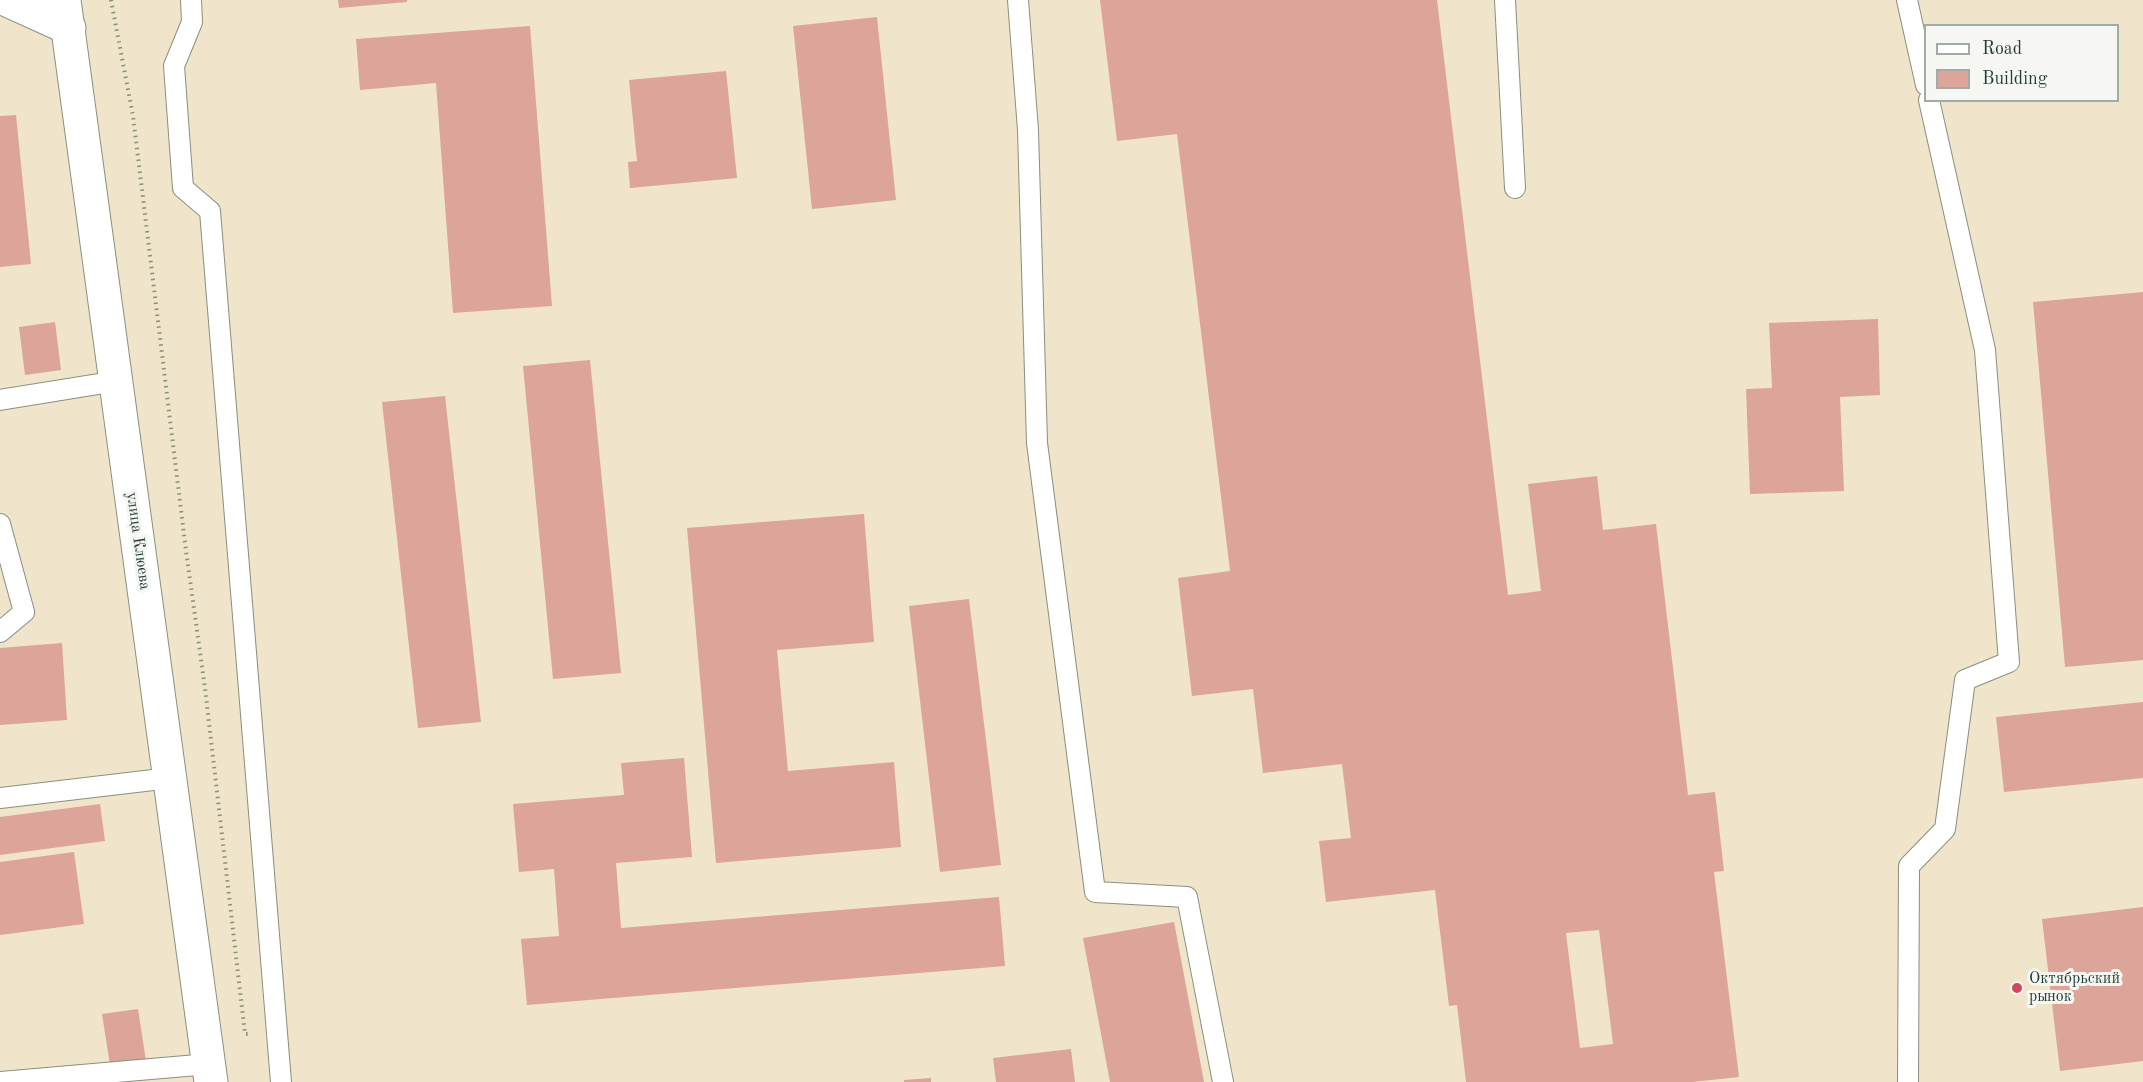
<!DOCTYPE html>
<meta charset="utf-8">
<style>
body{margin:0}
#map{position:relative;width:2143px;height:1082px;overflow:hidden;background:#f0e4ca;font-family:"Old Standard TT",serif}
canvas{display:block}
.legend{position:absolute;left:1924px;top:24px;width:195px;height:78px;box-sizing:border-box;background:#f6f6f2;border:2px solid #a0aca6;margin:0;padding:8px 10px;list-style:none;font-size:18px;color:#1f3d34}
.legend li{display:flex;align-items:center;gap:12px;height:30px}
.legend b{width:30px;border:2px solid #a0aca6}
</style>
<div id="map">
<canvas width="2143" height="1082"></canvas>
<ul class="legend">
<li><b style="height:8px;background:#fff"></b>Road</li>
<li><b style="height:16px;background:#dda499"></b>Building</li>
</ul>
</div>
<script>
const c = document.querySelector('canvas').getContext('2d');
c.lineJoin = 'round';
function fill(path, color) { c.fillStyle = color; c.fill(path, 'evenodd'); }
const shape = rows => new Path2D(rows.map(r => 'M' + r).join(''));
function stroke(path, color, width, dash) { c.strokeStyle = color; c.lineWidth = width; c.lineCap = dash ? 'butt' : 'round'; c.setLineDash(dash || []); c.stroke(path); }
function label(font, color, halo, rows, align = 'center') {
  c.font = font + ' "Old Standard TT",serif'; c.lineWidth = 6; c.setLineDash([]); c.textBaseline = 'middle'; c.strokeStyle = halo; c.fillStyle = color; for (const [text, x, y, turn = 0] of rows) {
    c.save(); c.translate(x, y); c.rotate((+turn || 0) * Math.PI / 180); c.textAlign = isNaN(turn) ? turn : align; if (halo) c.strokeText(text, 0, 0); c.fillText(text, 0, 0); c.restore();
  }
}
fill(shape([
 [338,0,407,0,407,2,339,8],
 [1100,0,1437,0,1508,595,1541,591,1528,484,1597,476,1603,530,1656,524,1688,795,1715,792,1724,871,1714,872,1739,1077,1692,1082,1466,1082,1457,1005,1449,1006,1435,890,1326,902,1319,841,1351,838,1342,764,1263,773,1253,689,1192,696,1178,578,1230,571,1177,134,1117,141],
 [1599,930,1613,1044,1580,1048,1566,933],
 [877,17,896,200,812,209,793,26],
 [530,26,552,306,453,313,436,83,360,90,356,39],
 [726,71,737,178,630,188,628,162,637,161,629,80],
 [16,115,31,264,0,267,0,116],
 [2143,292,2143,660,2065,667,2033,302],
 [1878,319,1880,395,1840,397,1844,491,1750,494,1746,389,1772,388,1769,323],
 [55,322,61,370,25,375,19,327],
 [590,360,621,673,553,679,523,366],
 [445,396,481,722,418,728,382,402],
 [864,514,874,642,777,650,788,771,894,762,901,847,716,863,687,528],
 [969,599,1001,865,940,872,909,606],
 [62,643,67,720,0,725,0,648],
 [2143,702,2143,778,2004,792,1996,717],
 [684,758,692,857,616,863,621,928,999,897,1005,966,527,1005,521,939,559,936,554,869,519,872,513,804,624,795,621,763],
 [100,804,105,841,0,855,0,817],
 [74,852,84,924,0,935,0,862],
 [2143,907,2143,1061,2060,1071,2042,919],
 [1174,922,1204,1082,1110,1082,1083,938],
 [138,1009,146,1061,110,1065,102,1014],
 [1071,1049,1075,1082,996,1082,993,1058],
 [931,1078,931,1082,904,1082,904,1080]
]), '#dda499');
const service = shape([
 [191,0,192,22,174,66,183,188,210,211,281,1082],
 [1018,0,1028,130,1037,443,1095,892,1187,897,1223,1082],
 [1505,0,1515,188],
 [1907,0,1926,85],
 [0,400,117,381],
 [0,524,24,612,0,632],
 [0,798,170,778],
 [0,1082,209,1064],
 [1908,1082,1909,866,1945,829,1965,680,2009,662,1985,350,1929,100]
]);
const tertiary = shape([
 [7,0,69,28]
]);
const primary = shape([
 [64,0,211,1082]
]);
stroke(service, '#88907f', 22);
stroke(tertiary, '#88907f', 35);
stroke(primary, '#88907f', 35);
stroke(shape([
 [111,0,133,116,186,551,205,688,245,1034,250,1034]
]), '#88907f', 4, [1.5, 4.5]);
stroke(service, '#fff', 20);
stroke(tertiary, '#fff', 33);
stroke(primary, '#fff', 33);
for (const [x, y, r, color] of [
 [2017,988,6,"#d1495b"]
]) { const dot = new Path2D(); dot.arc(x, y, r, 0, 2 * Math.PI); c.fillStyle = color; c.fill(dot); stroke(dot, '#f6f6f2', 2); }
label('16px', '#1f3d34', '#f6f6f2', [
 ["улица Клюева",138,541,82]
]);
label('16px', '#1f3d34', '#f6f6f2', [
 ["Октябрьский",2029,979],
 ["рынок",2029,997]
], 'left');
</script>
